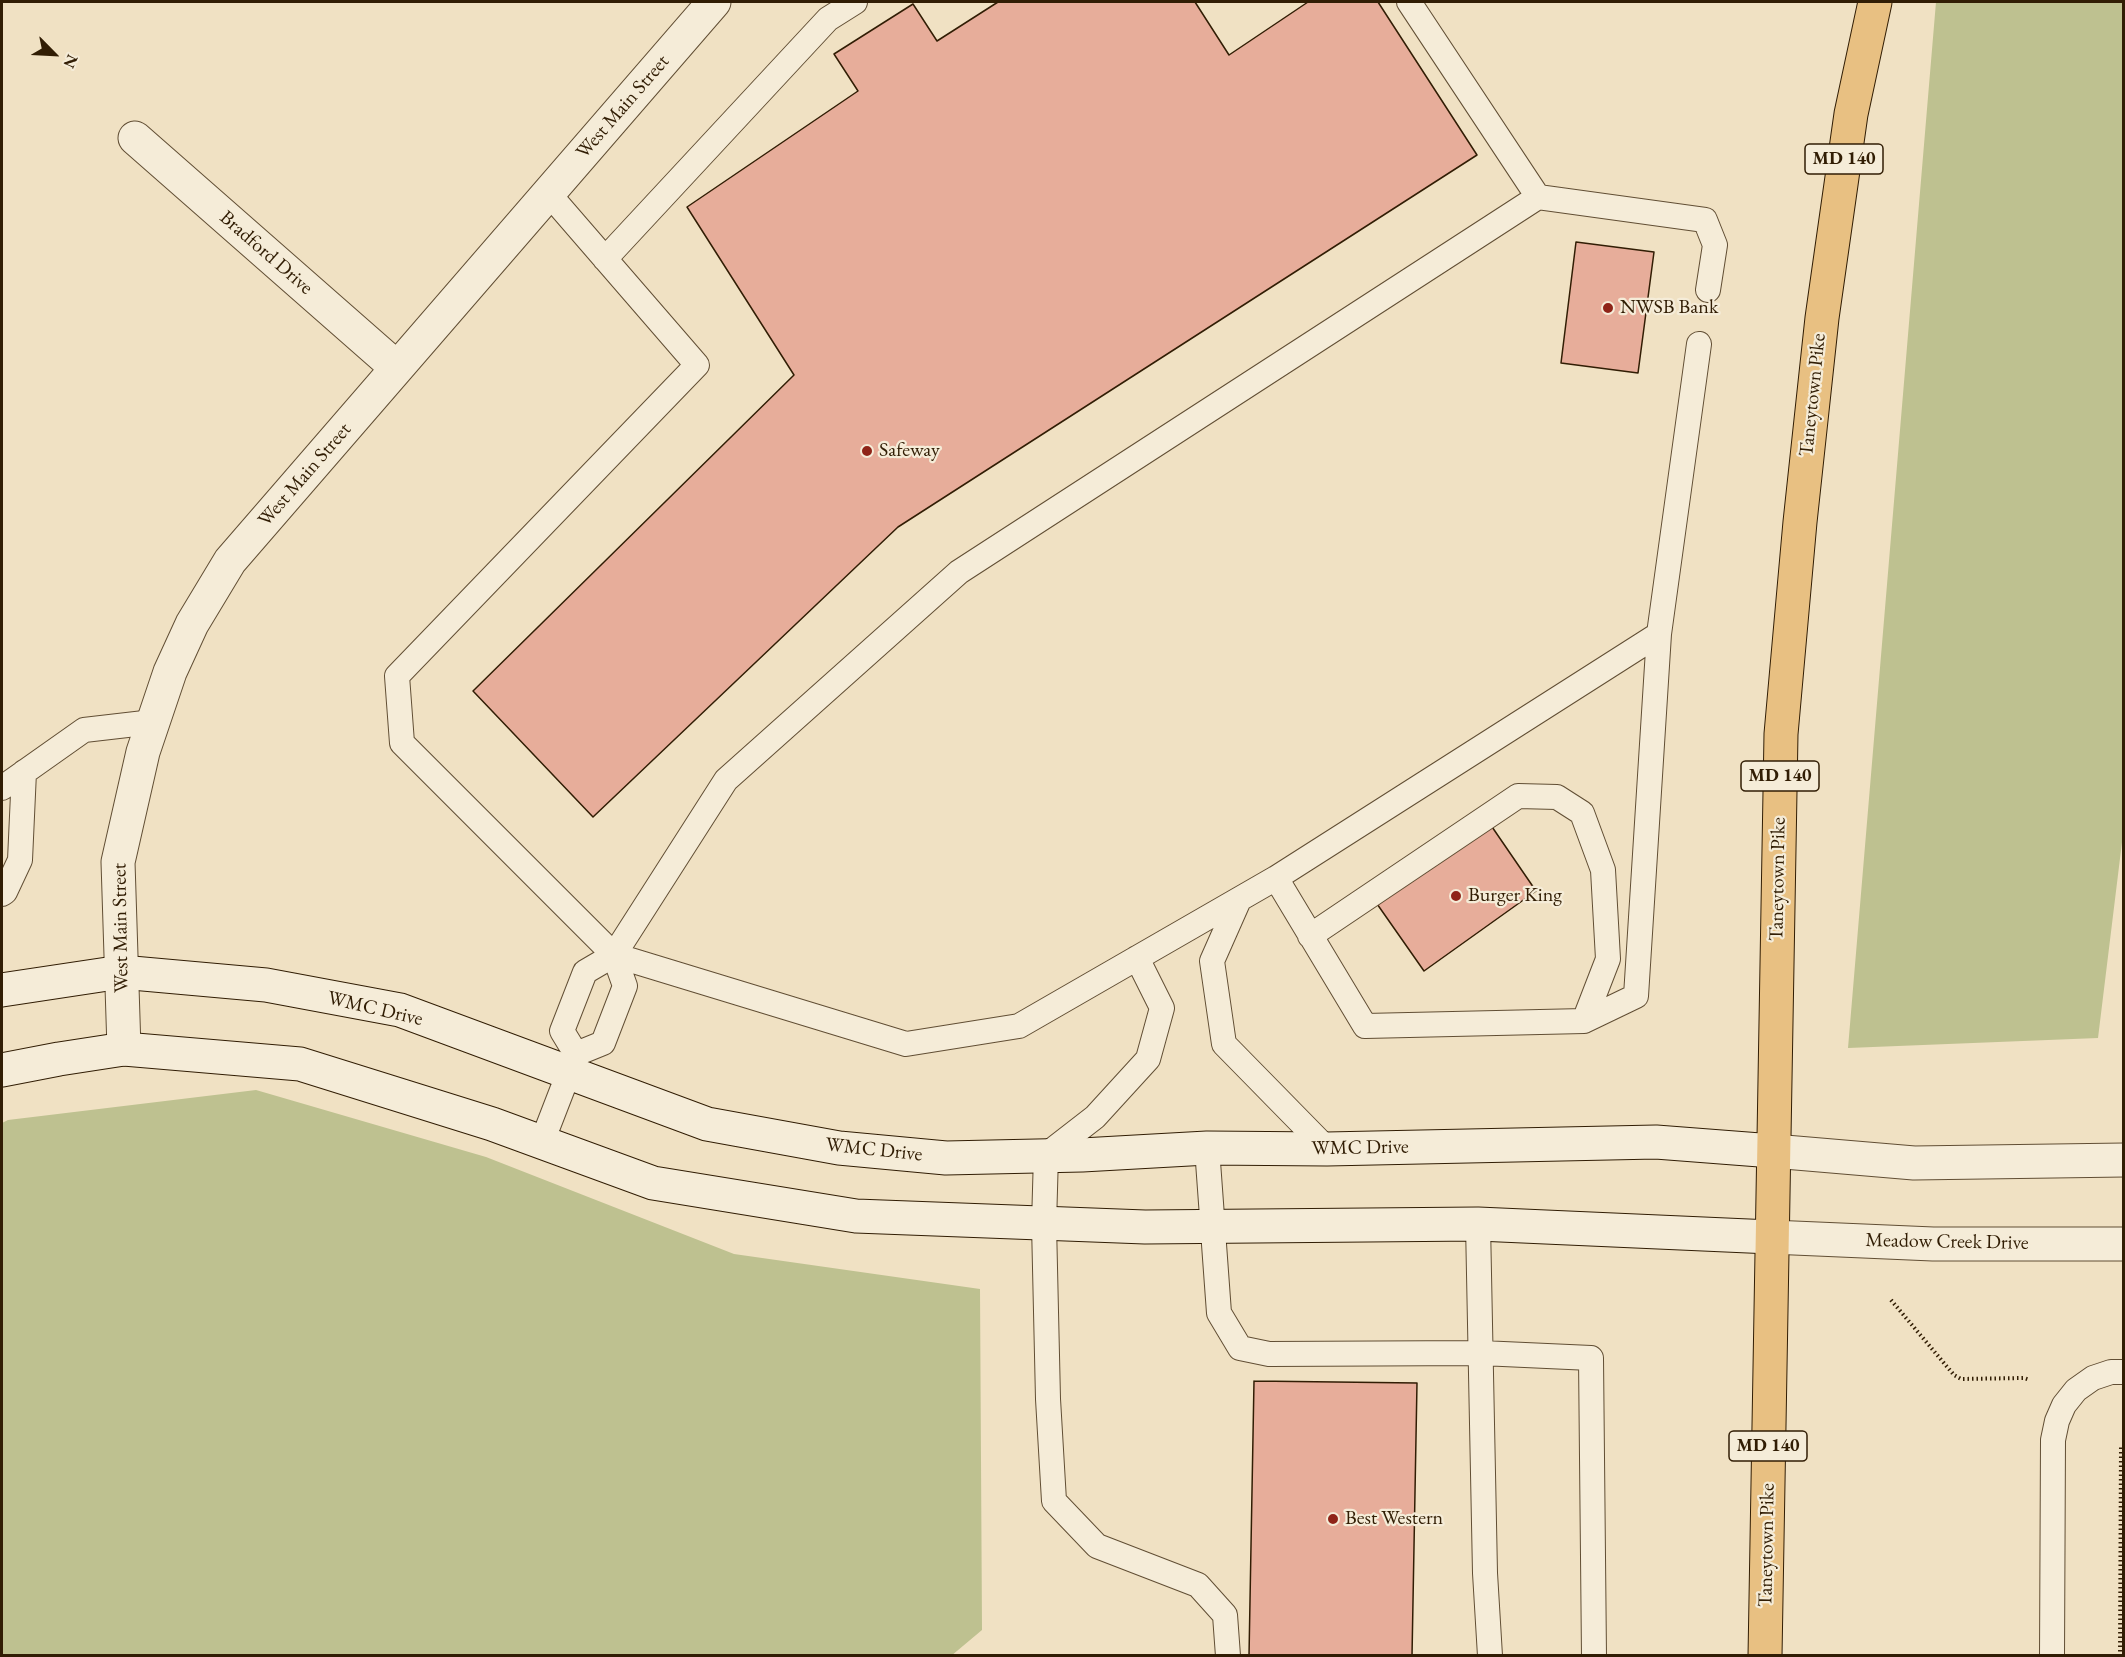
<!DOCTYPE html>
<style>
body{margin:0}
#map{position:relative;width:2125px;height:1657px;overflow:hidden;background:#f0e1c3;font-family:"EB Garamond",serif}
canvas{display:block}
.frame{position:absolute;inset:0;border:3px solid #311d04;pointer-events:none}
.north{position:absolute;left:24px;top:24px;width:60px;height:60px;-webkit-text-stroke:4px #f5ecd8;paint-order:stroke;rotate:114deg;font-size:16px;font-weight:700;line-height:24px;text-align:center;color:#311d04}
.north::after{content:'';display:block;margin:auto;width:21px;height:27px;background:#311d04;clip-path:polygon(50% 0,100% 100%,50% 72%,0 100%)}
</style>
<div id="map">
<canvas width="2125" height="1657"></canvas>
<div class="frame"></div>
<div class="north">N</div>
</div>
<script>
const c = document.querySelector('canvas').getContext('2d');
c.lineJoin = 'round';
function fill(path, color) { c.fillStyle = color; c.fill(path, 'evenodd'); }
const shape = rows => new Path2D(rows.map(r => 'M' + r).join(''));
function stroke(path, color, width, dash) { c.strokeStyle = color; c.lineWidth = width; c.lineCap = dash ? 'butt' : 'round'; c.setLineDash(dash || []); c.stroke(path); }
function label(font, color, halo, rows, align = 'center') {
  c.font = font + ' "EB Garamond",serif'; c.lineWidth = 4.5; c.setLineDash([]); c.textBaseline = 'middle'; c.strokeStyle = halo; c.fillStyle = color; for (const [text, x, y, turn = 0] of rows) {
    c.save(); c.translate(x, y); c.rotate((+turn || 0) * Math.PI / 180); c.textAlign = isNaN(turn) ? turn : align; if (halo) c.strokeText(text, 0, 0); c.fillText(text, 0, 0); c.restore();
  }
}
fill(shape([
 [1936,2,2123,2,2123,834,2098,1038,1848,1048],
 [256,1090,486,1157,734,1254,980,1289,982,1630,951,1656,2,1655,2,1123,8,1120]
]), '#bec190');
const building = shape([
 [998,2,1195,2,1229,55,1308,2,1378,2,1477,155,898,527,593,817,473,691,794,375,687,207,858,91,834,54,913,4,937,41,998,2],
 [1576,242,1654,252,1638,373,1561,363,1576,242],
 [1488,821,1536,891,1424,971,1375,901,1488,821],
 [1254,1381,1417,1383,1412,1656,1249,1656,1254,1381]
]);
fill(building, '#e7ad9a');
stroke(building, '#311d04', 1.5);
const service = shape([
 [1409,2,1538,197],
 [605,259,828,19,855,2],
 [2,788,84,730,153,722],
 [1276,878,1365,1026,1584,1021,1636,996,1659,634,1699,344],
 [2,894,5,892,20,860,24,772],
 [1239,900,1212,961,1224,1044,1327,1149],
 [1310,936,1518,796,1557,797,1582,813,1603,870,1608,959,1584,1021],
 [614,955,906,1044,1019,1026,1276,878,1659,634],
 [1137,958,1162,1008,1148,1059,1095,1117,1046,1155,1044,1224,1048,1399,1054,1501,1097,1546,1198,1585,1225,1615,1228,1656],
 [576,1054,562,1031,585,972,614,955,726,780,959,572,1538,197,1705,220,1715,245,1708,290],
 [542,1142,576,1054,603,1043,625,986,614,955,402,743,397,676,697,365,549,194],
 [1207,1148,1219,1313,1240,1348,1269,1354,1481,1353,1591,1358,1594,1656],
 [1478,1224,1485,1573,1490,1656],
 [2052,1656,2053,1440,2057,1421,2064,1405,2076,1390,2093,1378,2111,1372,2124,1372]
]);
const minor = shape([
 [135,138,397,368],
 [124,1049,118,862,143,752,170,672,192,624,230,561,714,2],
 [1773,1151,1914,1163,2124,1160],
 [1771,1237,1933,1244,2124,1244]
]);
const secondary = shape([
 [2,990,121,972,266,985,400,1010,707,1124,839,1148,946,1158,1082,1155,1207,1148,1327,1149,1656,1142,1773,1151],
 [2,1070,59,1059,124,1049,300,1064,492,1124,653,1183,856,1216,1145,1227,1478,1224,1771,1237]
]);
const trunk = shape([
 [1765,1656,1781,734,1800,522,1822,318,1851,114,1875,2]
]);
stroke(service, '#614e34', 26);
stroke(minor, '#614e34', 35);
stroke(secondary, '#311d04', 35);
stroke(trunk, '#311d04', 35);
stroke(shape([
 [1891,1300,1954,1375,1961,1379,2024,1378,2030,1380],
 [2120,1656,2121,1447,2124,1445]
]), '#311d04', 4, [1.5, 3]);
stroke(service, '#f5ecd8', 24);
stroke(minor, '#f5ecd8', 33);
stroke(secondary, '#f5ecd8', 33);
stroke(trunk, '#e8c082', 33);
for (const [x, y, r, color] of [
 [1608,308,6,"#8f2418"],
 [867,451,6,"#8f2418"],
 [1456,896,6,"#8f2418"],
 [1333,1519,6,"#8f2418"]
]) { const dot = new Path2D(); dot.arc(x, y, r, 0, 2 * Math.PI); c.fillStyle = color; c.fill(dot); stroke(dot, '#f5ecd8', 2); }
for (const [x, y, w] of [
 [1844,159,78],
 [1780,776,78],
 [1768,1446,78]
]) { const box = new Path2D(); box.roundRect(x - w / 2, y - 15, w, 30, 4.5); c.fillStyle = '#f5ecd8'; c.fill(box); stroke(box, '#311d04', 1.5); }
label('bold 18px', '#311d04', null, [
 ["MD 140",1844,159],
 ["MD 140",1780,776],
 ["MD 140",1768,1446]
]);
label('20px', '#311d04', '#f5ecd8', [
 ["West Main Street",623,107,-49],
 ["Bradford Drive",266,253,41],
 ["Taneytown Pike",1813,395,-84],
 ["West Main Street",305,475,-49],
 ["Taneytown Pike",1778,879,-89],
 ["West Main Street",121,928,-91],
 ["WMC Drive",375,1009,13],
 ["WMC Drive",1360,1148,-1],
 ["WMC Drive",874,1150,6],
 ["Meadow Creek Drive",1947,1242,1],
 ["Taneytown Pike",1767,1545,-89]
]);
label('20px', '#311d04', '#f5ecd8', [
 ["NWSB Bank",1620,308],
 ["Safeway",879,451],
 ["Burger King",1468,896],
 ["Best Western",1345,1519]
], 'left');
</script>
